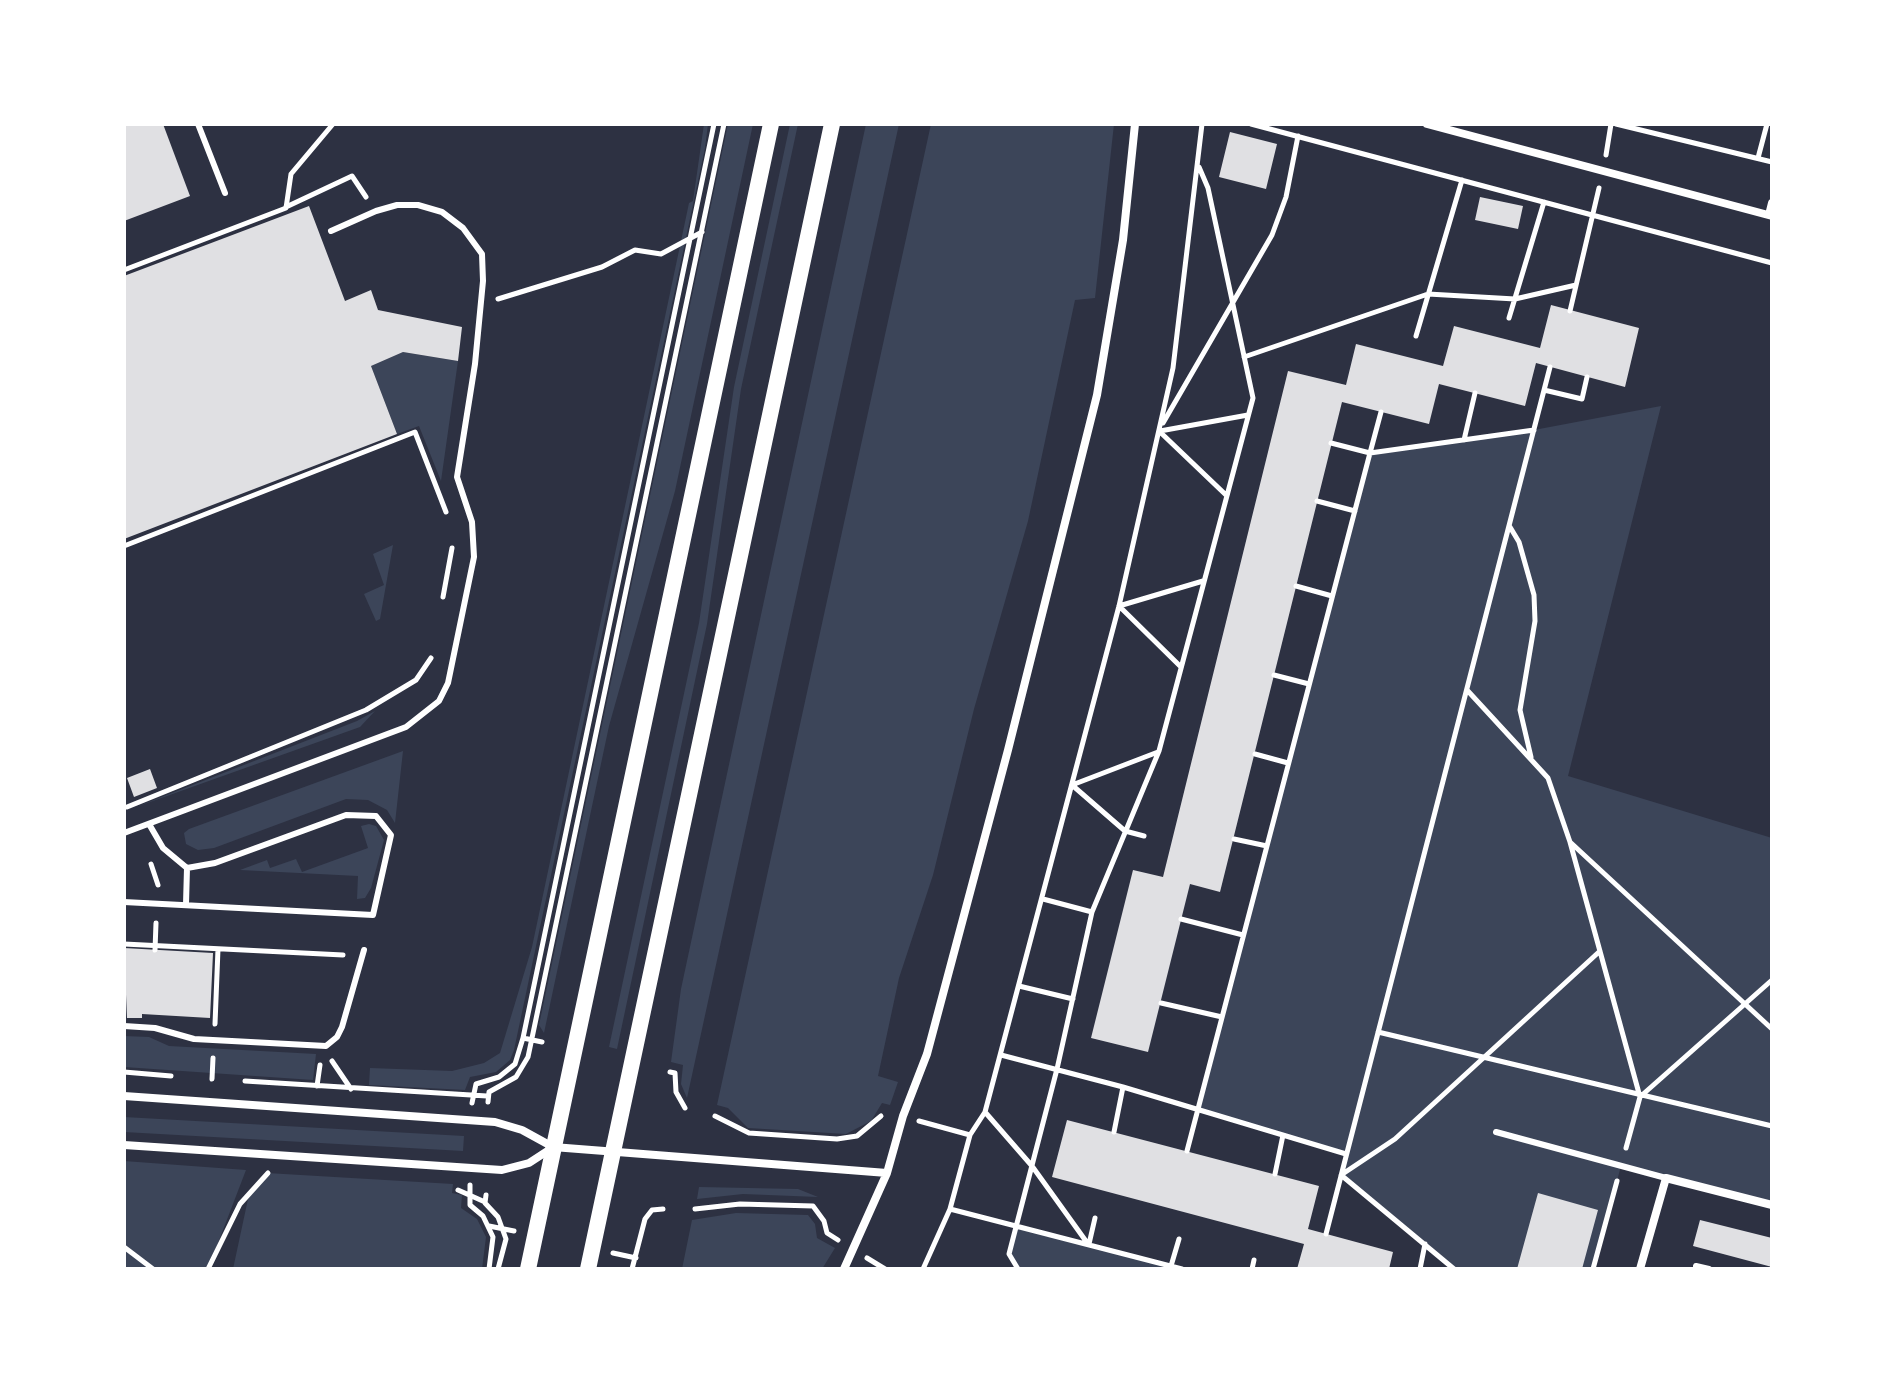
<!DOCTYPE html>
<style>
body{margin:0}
#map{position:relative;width:1896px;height:1393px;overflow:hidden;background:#2d3142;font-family:"Source Serif 4",serif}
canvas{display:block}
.frame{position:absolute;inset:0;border:126px solid #fff;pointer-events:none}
</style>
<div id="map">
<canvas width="1896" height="1393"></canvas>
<div class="frame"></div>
</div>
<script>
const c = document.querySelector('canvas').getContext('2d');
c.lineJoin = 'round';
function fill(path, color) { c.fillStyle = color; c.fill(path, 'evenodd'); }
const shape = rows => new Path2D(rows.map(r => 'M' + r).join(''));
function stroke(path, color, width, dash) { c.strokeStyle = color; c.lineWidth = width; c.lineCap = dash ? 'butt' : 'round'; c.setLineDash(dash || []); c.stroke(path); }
fill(shape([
 [704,124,708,124,705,148,514,1050,510,1060,496,1072,470,1077,465,1090,369,1085,370,1068,452,1071,484,1063,500,1053,532,947,689,203,693,201],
 [728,124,753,124,675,491,609,726,544,1033,539,1025],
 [790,124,798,124,741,389,707,624,617,1049,609,1047,699,623,734,387],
 [866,124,899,124,687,1098,681,1084,683,1065,671,1062,681,989],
 [931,124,1114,124,1095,298,1075,300,1028,521,974,709,933,875,899,978,878,1076,898,1082,890,1105,882,1103,871,1121,846,1134,748,1128,728,1108,717,1105],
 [403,352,458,361,441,481,419,426,397,434,371,366],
 [1661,406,1568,776,1772,838,1772,1205,1621,1166,1593,1269,1454,1269,1341,1175,1346,1154,1198,1109,1370,453,1534,430],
 [393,545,380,619,376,621,364,594,384,585,373,554],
 [375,711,360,727,136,807,357,721],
 [403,751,395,823,387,810,368,800,346,799,214,848,198,850,186,844,184,833,189,829],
 [369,824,376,826,384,840,371,888,365,898,357,899,358,876,240,870,267,860,270,868,296,859,302,872,368,848,361,826],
 [124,1036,149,1037,169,1046,316,1054,313,1080,124,1067],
 [124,1117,464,1136,463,1151,124,1132],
 [124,1161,246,1170,208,1269,124,1269],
 [267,1173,453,1184,452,1193,462,1195,461,1208,477,1219,486,1237,482,1269,233,1269,248,1199],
 [699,1187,798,1189,818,1197,743,1194,697,1199],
 [736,1213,808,1215,815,1224,817,1238,835,1248,822,1269,682,1269,692,1220],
 [1016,1226,1182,1269,1018,1269,1009,1254]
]), '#3c4559');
fill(shape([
 [124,124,163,124,190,196,124,221],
 [1230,132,1277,144,1266,189,1219,177],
 [1480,197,1523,206,1518,229,1475,220],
 [309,206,345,301,371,290,378,310,462,327,458,361,403,352,371,366,397,434,124,539,124,276],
 [1551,305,1639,328,1625,387,1536,363,1525,406,1439,384,1429,424,1342,402,1220,892,1190,884,1148,1052,1091,1038,1133,870,1163,877,1288,371,1346,385,1356,344,1443,366,1454,326,1540,348],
 [150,769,157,788,134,797,127,778],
 [124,948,213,953,210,1018,142,1014,142,1018,127,1018],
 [1067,1120,1319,1186,1308,1229,1393,1252,1389,1269,1297,1269,1304,1244,1052,1177],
 [1538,1193,1598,1210,1582,1269,1517,1269],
 [1700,1220,1772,1238,1772,1267,1693,1246]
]), '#e0e0e3');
stroke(shape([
 [1251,124,1772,263],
 [1616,124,1772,162],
 [1606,155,1611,124],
 [1758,158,1767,124],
 [286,207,352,176,366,197],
 [124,270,286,208,291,174,333,124],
 [498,299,602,267,635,250,661,254,702,232],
 [1570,311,1599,188],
 [1509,318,1544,202],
 [1416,336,1462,180],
 [1244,357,1428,294,1515,299,1576,285],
 [1544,390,1582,399,1587,377],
 [1163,423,1272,235,1286,197,1298,136],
 [1159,431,1226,495],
 [1160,431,1248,415],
 [1464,440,1475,393],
 [1331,443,1370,453,1381,412],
 [1317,501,1355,511],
 [1510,527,1519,542,1534,595,1535,621,1520,710,1531,757],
 [124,546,415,432,446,512],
 [1296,586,1332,596],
 [443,597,452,548],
 [1181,667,1119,606,1203,581],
 [1274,675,1309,684],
 [1467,690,1548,778,1570,842,1772,1029],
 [1255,754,1288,763],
 [127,807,366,710,416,680,431,658],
 [1144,836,1125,831,1072,785,1158,752],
 [1234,839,1267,846],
 [1570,842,1640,1097,1626,1148],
 [151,864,158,885],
 [1043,899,1092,912],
 [1181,919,1243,935],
 [124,944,343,955],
 [155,950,156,923],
 [1019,986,1073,999],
 [1161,1003,1222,1017],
 [215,1024,218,949],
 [1378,1032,1772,1126],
 [523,1038,542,1042],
 [1001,1055,1123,1087,1346,1154],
 [332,1061,351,1089],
 [124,1072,171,1076],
 [670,1072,675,1073,676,1092,685,1108],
 [212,1079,213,1058],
 [245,1081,487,1096],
 [317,1086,320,1065],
 [1641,1096,1772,980],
 [488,1102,489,1092,516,1077,528,1057,724,124],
 [472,1103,476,1084,499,1077,515,1064,523,1038,714,124],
 [985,1112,1032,1166,1088,1244],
 [715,1116,749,1133,837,1139,857,1136,881,1116],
 [919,1121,970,1135],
 [1114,1132,1123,1087],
 [1187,1151,1370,453,1534,430],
 [1275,1174,1283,1135],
 [470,1185,470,1205,483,1216,493,1237,489,1269],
 [458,1190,485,1202],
 [486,1195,485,1203,498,1217,506,1239,498,1269],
 [695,1209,740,1204,813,1206,824,1221,827,1233,838,1240],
 [950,1209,1182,1269],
 [489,1226,514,1231],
 [1326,1234,1550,367],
 [1089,1244,1095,1218],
 [124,1247,153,1269],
 [613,1253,636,1258],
 [867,1258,885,1269],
 [1171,1266,1179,1239],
 [208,1269,240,1204,268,1173],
 [632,1269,645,1219,652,1210,663,1209],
 [923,1269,950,1209,970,1135,985,1112,1119,606,1173,368,1202,124],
 [1018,1269,1009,1254,1057,1069,1092,912,1159,751,1253,398,1208,188,1199,167],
 [1252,1269,1254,1260],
 [1420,1269,1425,1244],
 [1454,1269,1341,1175,1395,1139,1600,951],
 [1593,1269,1617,1181]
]), '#fff', 5);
stroke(shape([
 [198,124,225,193],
 [149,824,163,848,187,868,186,904],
 [124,833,406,727,439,701,448,683,474,557,472,522,457,477,475,364,483,281,482,254,463,228,442,212,418,205,397,205,376,211,331,231],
 [124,902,373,915,391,835,376,816,346,815,215,863,187,868],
 [124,1026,155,1028,194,1039,326,1046,337,1037,342,1027,364,950],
 [1496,1132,1666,1178],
 [1696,1266,1709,1269]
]), '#fff', 6);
stroke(shape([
 [1427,124,1772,216],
 [1769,215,1772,203],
 [124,1096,495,1122,522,1130,553,1147,887,1173],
 [124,1145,502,1170,529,1163,552,1148],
 [844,1269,887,1173,903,1116,927,1054,1008,750,1097,395,1123,240,1135,124],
 [1640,1269,1666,1178,1772,1205]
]), '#fff', 8);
stroke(shape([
 [528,1269,771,124],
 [588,1269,832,124]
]), '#fff', 16);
</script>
